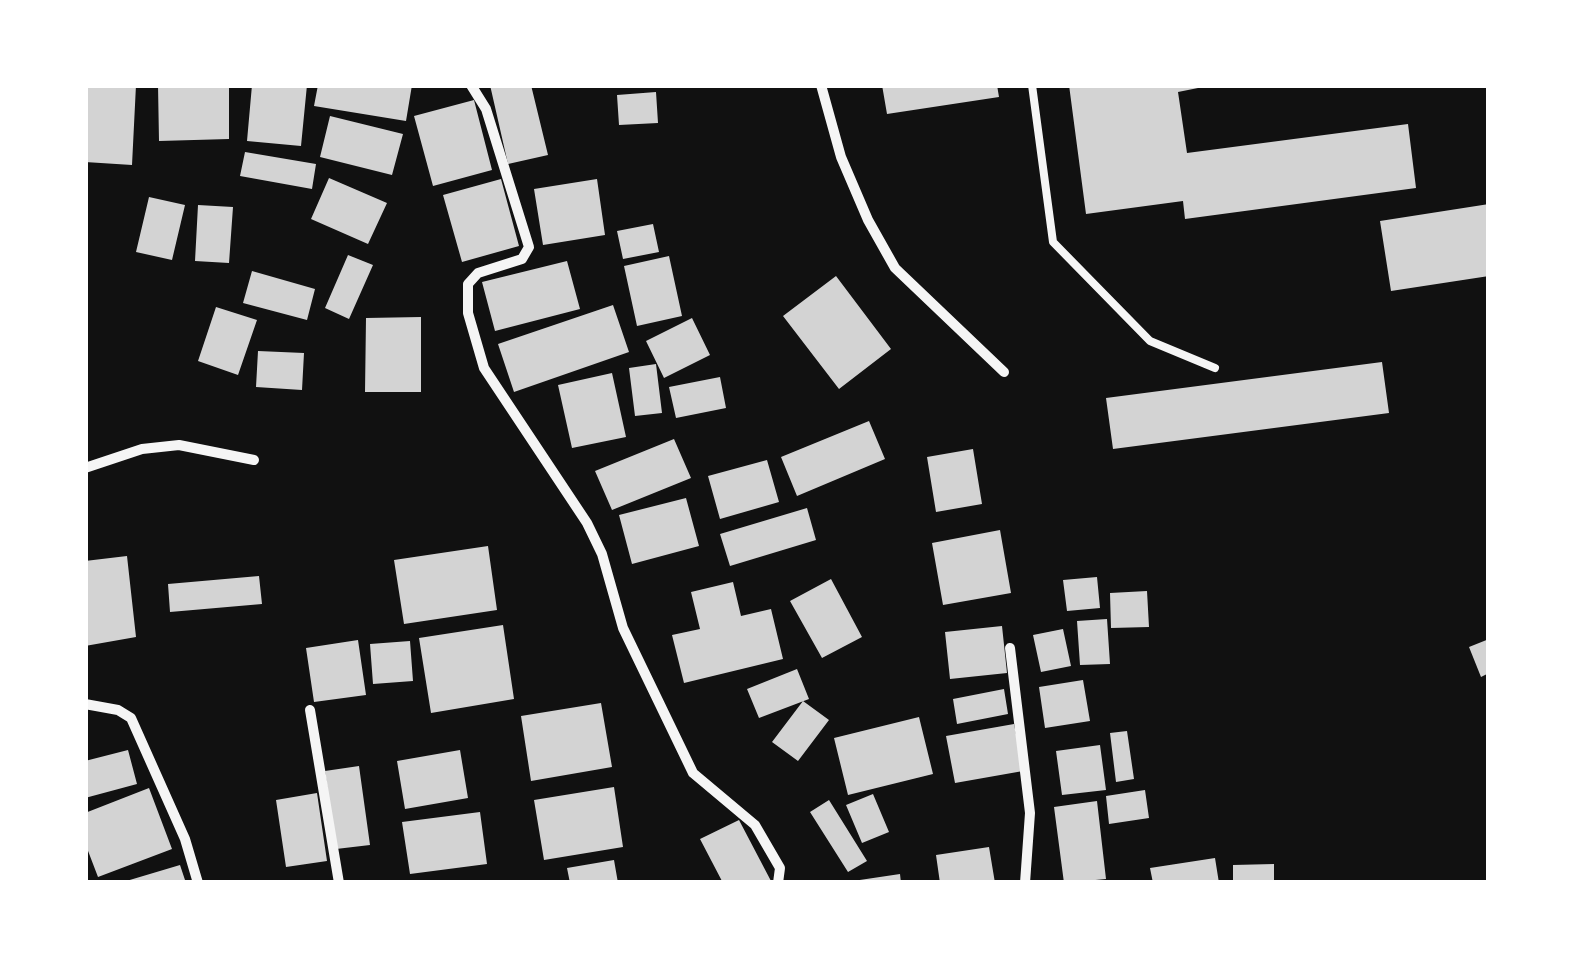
<!DOCTYPE html>
<style>
body{margin:0}
#map{position:relative;width:1574px;height:968px;overflow:hidden;background:#111;font-family:Montserrat,sans-serif}
canvas{display:block}
.frame{position:absolute;inset:0;border:88px solid #fff;pointer-events:none}
</style>
<div id="map">
<canvas width="1574" height="968"></canvas>
<div class="frame"></div>
</div>
<script>
const c = document.querySelector('canvas').getContext('2d');
c.lineJoin = 'round';
function fill(path, color) { c.fillStyle = color; c.fill(path, 'evenodd'); }
const shape = rows => new Path2D(rows.map(r => 'M' + r).join(''));
function stroke(path, color, width, dash) { c.strokeStyle = color; c.lineWidth = width; c.lineCap = dash ? 'butt' : 'round'; c.setLineDash(dash || []); c.stroke(path); }
fill(shape([
 [85,85,136,85,132,165,85,162],
 [158,85,229,85,229,139,159,141],
 [252,85,307,85,301,146,247,141],
 [318,85,412,85,406,121,314,106],
 [490,85,531,85,548,155,508,164],
 [882,85,997,85,999,97,887,114],
 [1069,85,1213,85,1178,92,1187,153,1408,124,1416,188,1185,219,1183,201,1086,214],
 [656,92,658,123,619,125,617,95],
 [474,100,492,170,433,186,414,116],
 [330,116,403,134,392,175,320,157],
 [245,152,316,164,312,189,240,176],
 [329,178,387,203,368,244,311,219],
 [501,179,519,246,462,262,443,195],
 [597,179,605,235,543,245,534,189],
 [149,197,185,205,172,260,136,252],
 [1489,204,1489,276,1391,291,1380,221],
 [198,205,233,207,229,263,195,261],
 [653,224,659,252,623,259,617,231],
 [348,255,373,265,349,319,325,308],
 [669,256,682,316,637,326,624,266],
 [567,261,580,309,495,331,482,282],
 [252,271,315,289,307,320,243,303],
 [836,276,891,349,839,389,783,316],
 [613,305,629,352,514,392,498,344],
 [216,307,257,320,238,375,198,361],
 [421,317,421,392,365,392,366,318],
 [692,318,710,355,664,378,646,341],
 [258,351,304,353,302,390,256,387],
 [1382,362,1389,413,1113,449,1106,398],
 [656,364,662,413,635,416,629,368],
 [612,373,626,437,572,448,558,385],
 [720,377,726,408,676,418,669,387],
 [869,421,885,459,797,496,781,457],
 [674,439,691,478,612,510,595,471],
 [973,449,982,504,936,512,927,457],
 [767,460,779,502,720,519,708,476],
 [686,498,699,546,632,564,619,515],
 [807,508,816,540,730,566,720,534],
 [1000,530,1011,593,943,605,932,543],
 [488,546,497,610,404,624,394,560],
 [127,556,136,637,85,646,85,561],
 [259,576,262,604,170,612,168,584],
 [1097,577,1100,608,1067,611,1063,580],
 [831,579,862,637,822,658,790,601],
 [733,582,741,616,771,609,783,659,684,683,672,635,700,629,691,592],
 [1147,591,1149,627,1111,628,1110,593],
 [1107,619,1110,664,1080,665,1077,621],
 [503,625,514,699,431,713,419,638],
 [1002,626,1007,673,950,679,945,632],
 [1063,629,1071,666,1041,672,1033,635],
 [1489,639,1489,673,1481,677,1469,647],
 [358,640,366,695,314,702,306,648],
 [410,641,413,681,373,684,370,644],
 [797,669,809,699,759,718,747,689],
 [1083,680,1090,721,1045,728,1039,687],
 [1004,689,1008,714,957,724,953,699],
 [803,701,829,720,798,761,772,742],
 [601,703,612,767,531,781,521,716],
 [919,717,933,774,848,795,834,738],
 [1014,724,1023,771,955,783,946,736],
 [1127,731,1134,779,1116,782,1110,733],
 [1100,745,1106,790,1062,795,1056,751],
 [128,750,137,784,85,798,85,761],
 [460,750,468,798,405,809,397,761],
 [359,766,370,845,336,849,325,771],
 [614,787,623,847,544,860,534,800],
 [149,788,172,849,98,877,85,843,85,813],
 [1145,790,1149,818,1109,824,1106,796],
 [317,793,327,861,286,867,276,800],
 [873,794,889,832,862,843,846,805],
 [829,800,867,861,848,872,810,812],
 [1097,801,1106,879,1064,883,1054,807],
 [480,812,487,864,410,874,402,822],
 [739,820,771,881,768,883,723,883,700,839],
 [989,847,995,883,940,883,936,855],
 [1215,858,1219,883,1153,883,1150,868],
 [614,860,618,883,570,883,567,868],
 [1274,864,1274,883,1233,883,1233,865],
 [180,865,186,883,123,883,123,882],
 [900,874,901,883,854,883,853,881]
]), '#d3d3d3');
stroke(shape([
 [1032,85,1053,242,1150,341,1215,368]
]), '#f5f5f5', 8);
stroke(shape([
 [471,85,486,109,529,247,522,259,478,273,468,284,468,313,484,368,587,523,602,554,623,628,693,773,755,825,780,868,778,883],
 [821,85,841,157,868,220,895,268,1004,372],
 [85,468,142,449,179,445,254,460],
 [1010,648,1030,813,1025,883],
 [85,704,118,710,131,718,185,839,198,883],
 [310,710,339,883]
]), '#f5f5f5', 10);
</script>
